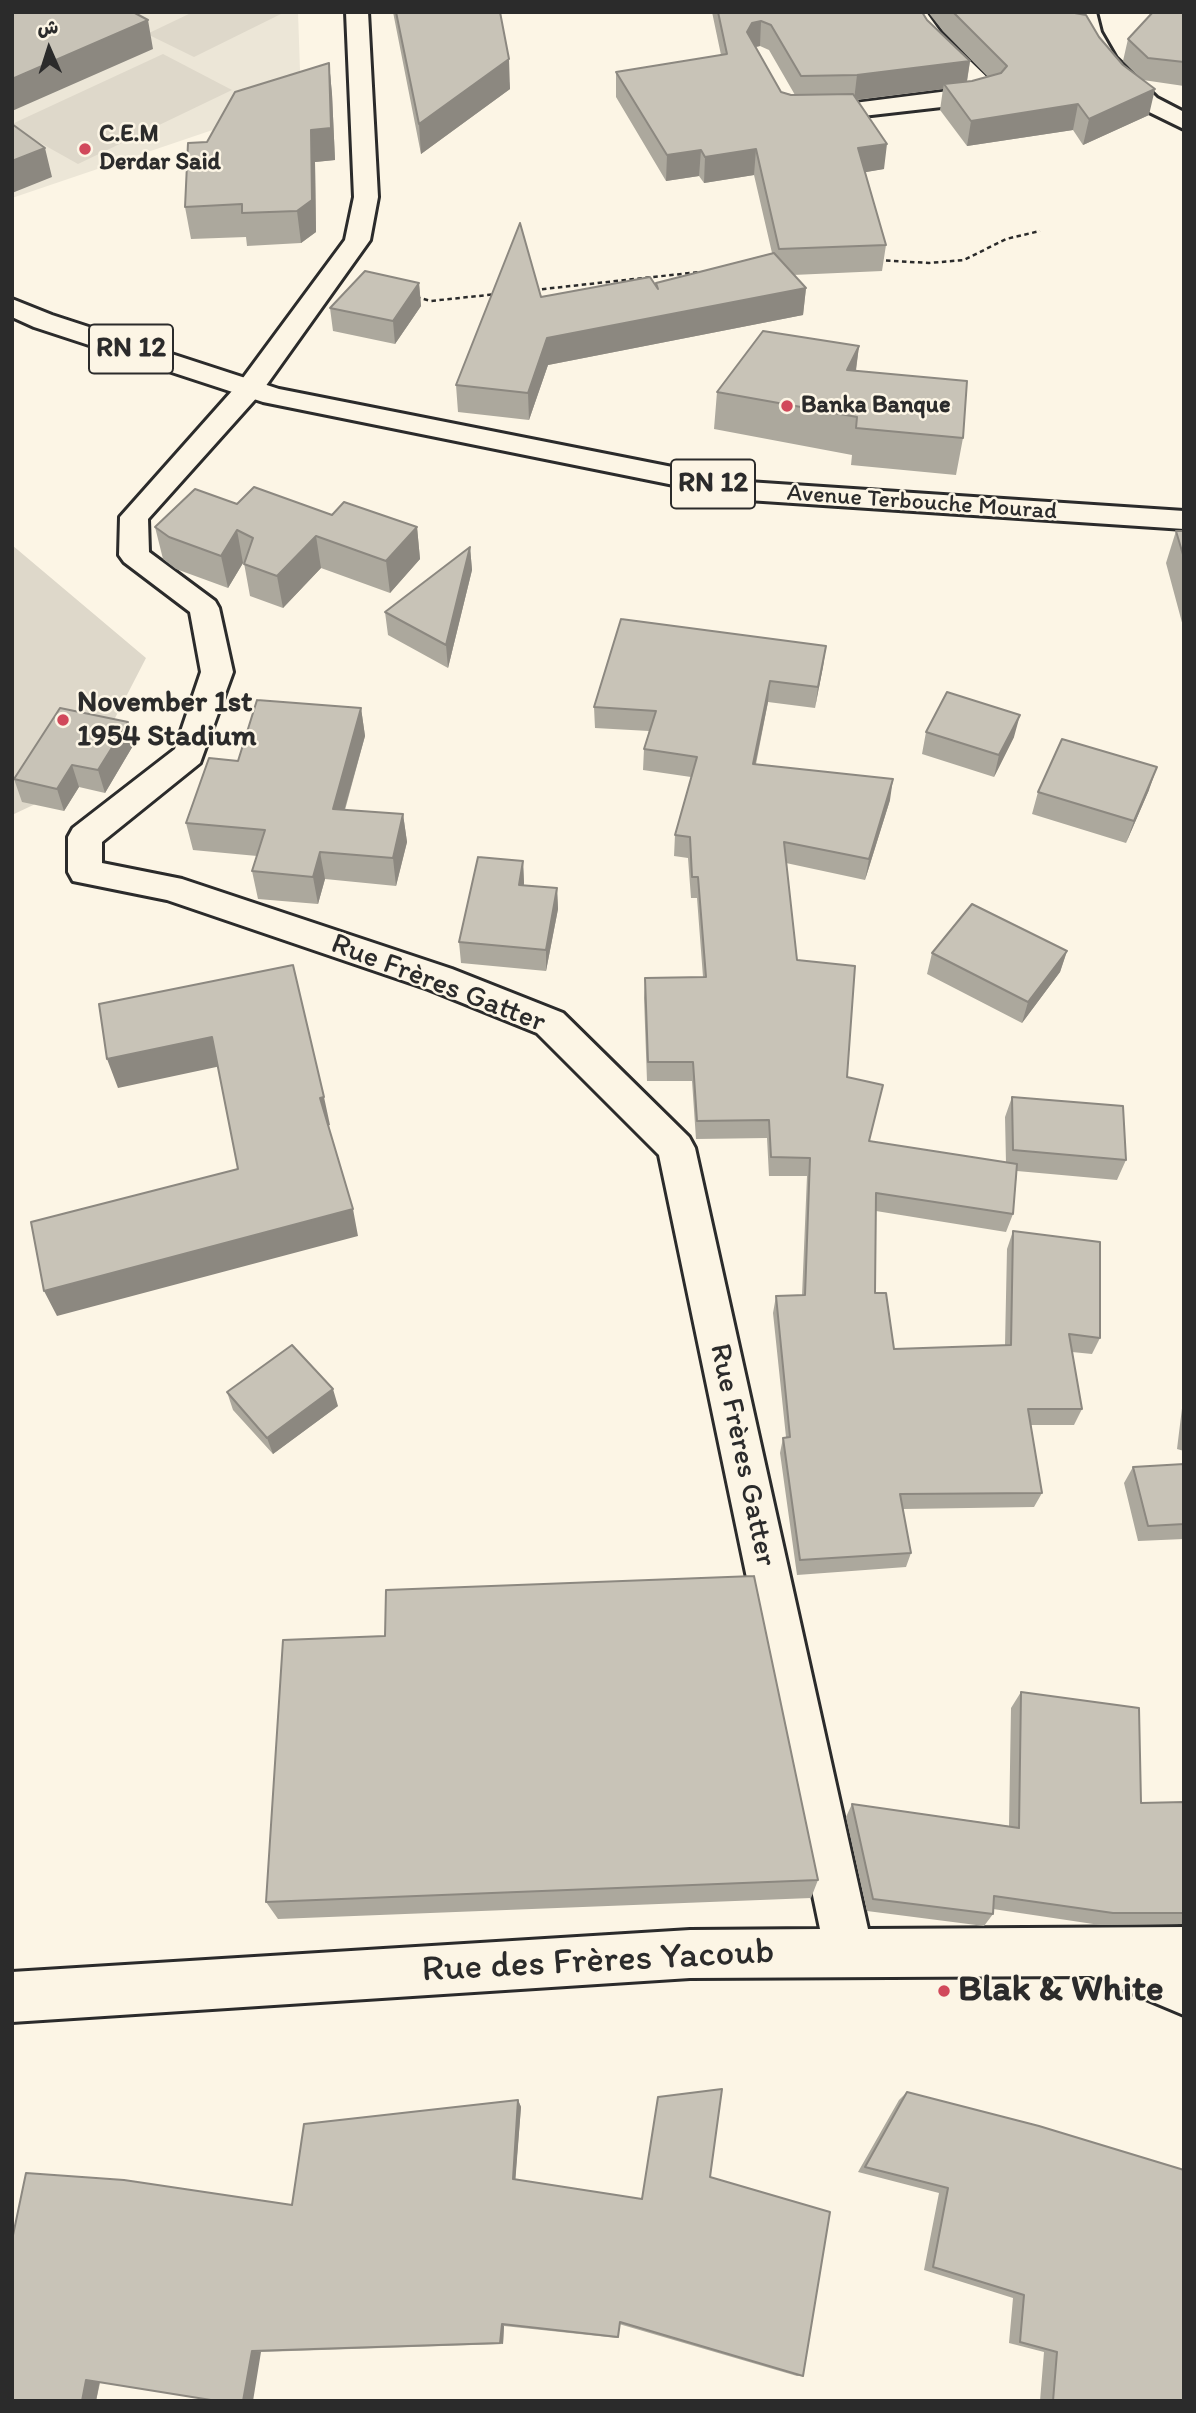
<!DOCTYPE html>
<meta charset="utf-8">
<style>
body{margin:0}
#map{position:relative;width:1196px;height:2413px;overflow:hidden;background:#fcf5e5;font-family:Itim,"Playpen Sans Arabic",sans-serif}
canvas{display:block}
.frame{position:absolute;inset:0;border:14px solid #2b2b2b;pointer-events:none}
.north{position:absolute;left:14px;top:14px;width:70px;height:70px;-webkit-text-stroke:5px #fcf5e5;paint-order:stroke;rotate:357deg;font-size:19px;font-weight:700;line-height:28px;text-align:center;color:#2b2b2b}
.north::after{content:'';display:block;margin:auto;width:24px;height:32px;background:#2b2b2b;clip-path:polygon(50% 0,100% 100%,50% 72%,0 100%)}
</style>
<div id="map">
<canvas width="1196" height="2413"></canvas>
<div class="frame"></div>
<div class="north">ش</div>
</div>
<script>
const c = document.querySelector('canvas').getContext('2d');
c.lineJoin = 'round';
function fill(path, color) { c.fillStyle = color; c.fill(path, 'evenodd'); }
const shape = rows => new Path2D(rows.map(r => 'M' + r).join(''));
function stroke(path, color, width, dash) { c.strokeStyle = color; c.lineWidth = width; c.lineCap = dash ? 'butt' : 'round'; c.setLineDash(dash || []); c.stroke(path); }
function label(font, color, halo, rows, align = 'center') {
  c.font = font + ' Itim,sans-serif'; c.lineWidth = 5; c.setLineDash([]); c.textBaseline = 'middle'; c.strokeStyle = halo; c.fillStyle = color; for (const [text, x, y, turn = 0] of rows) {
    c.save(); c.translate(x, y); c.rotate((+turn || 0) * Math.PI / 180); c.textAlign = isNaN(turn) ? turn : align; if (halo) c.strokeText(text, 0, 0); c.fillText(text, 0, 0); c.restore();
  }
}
fill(shape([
 [12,12,298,12,301,100,12,198]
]), '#ece6d7');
fill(shape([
 [193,12,285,12,194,57,147,34],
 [163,54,232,90,78,164,12,127,12,124],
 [12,545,146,658,82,782,12,815]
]), '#ded8ca');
const minor = shape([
 [346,12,368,12,378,197,370,240,260,394,148,519,149,552,215,601,219,608,233,672,200,763,102,842,102,863,182,879,452,969,563,1013,689,1137,695,1148,868,1929,1184,1927,1184,2015,1091,1976,690,1978,12,2022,12,1972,690,1930,820,1929,659,1155,537,1033,428,989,167,900,73,881,68,872,68,837,73,828,175,749,201,672,190,612,124,562,119,555,120,517,240,382,345,240,354,197,346,12],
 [904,12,926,12,941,33,996,86,1000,91,996,96,968,104,854,117,802,115,798,110,802,105,810,103,854,103,972,88,925,43,904,12],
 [1074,12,1096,12,1101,32,1116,58,1157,98,1184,112,1184,129,1141,108,1119,89,1096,61,1079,32,1074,12]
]);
const major = shape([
 [12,299,52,315,279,389,748,482,1184,511,1184,529,748,500,263,402,34,327,12,317,12,299]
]);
stroke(minor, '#2b2b2b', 6);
stroke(major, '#2b2b2b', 6);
stroke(shape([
 [878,260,929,263,964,260,1006,239,1040,231],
 [534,290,699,272],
 [416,297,431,301,497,294]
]), '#2b2b2b', 2.5, [4.5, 3.5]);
fill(minor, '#fcf5e5');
fill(major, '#fcf5e5');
fill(shape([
 [393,12,500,12,510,89,421,154],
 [712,12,922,12,927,20,970,61,967,82,988,77,943,31,928,12,1069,12,1099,37,1123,65,1142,80,1123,61,1128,39,1184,12,1184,86,1143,80,1149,115,1083,145,1073,130,967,146,940,110,943,89,857,100,884,169,865,172,886,245,882,271,793,275,806,288,803,315,548,365,529,420,458,412,456,385,541,297,656,286,656,283,772,253,754,175,704,183,699,176,666,181,616,97,616,72,721,55],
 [760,46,769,50,795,95,781,92,756,47],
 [329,63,332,94,335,160,315,162,316,232,301,243,247,246,246,237,191,239,185,207,207,142],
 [419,283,421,306,395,344,333,331,330,308],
 [859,346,856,371,963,438,956,475,851,465,852,455,714,429,717,392],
 [237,504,332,515,417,527,420,559,390,593,321,568,283,608,250,596,244,563,243,563,228,588,176,569,163,559,155,527],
 [1176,531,1184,531,1184,630,1166,563],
 [470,547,472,570,448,668,388,635,385,612],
 [826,646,815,708,768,702,756,764,890,800,865,880,786,863,797,960,847,1077,870,1141,1006,1163,1005,1117,1012,1097,1126,1160,1117,1180,1017,1171,1013,1214,1006,1232,876,1211,875,1293,894,1349,1005,1345,1007,1249,1013,1231,1100,1338,1092,1354,1072,1352,1082,1409,1074,1425,1031,1425,1042,1493,1034,1507,903,1509,911,1553,906,1567,797,1575,780,1453,783,1438,786,1437,773,1313,776,1296,802,1296,807,1176,769,1176,767,1138,696,1139,692,1081,647,1081,644,998,645,978,703,977,697,898,691,898,688,858,674,856,675,835,691,777,643,770,644,749,649,731,595,728,594,707],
 [361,708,365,736,345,810,403,814,407,842,396,886,325,879,318,904,258,899,252,871,257,856,193,850,186,823,238,761],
 [128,722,134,744,105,793,79,787,64,811,22,802,14,779],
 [926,732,1014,737,994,777,922,754],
 [1149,790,1126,843,1032,814,1038,792],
 [523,861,524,885,557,888,558,909,546,971,461,963,459,942],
 [1067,951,1060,972,1022,1023,927,974,932,953],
 [227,1392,338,1406,273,1454,233,1410],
 [1184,1392,1184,1451,1177,1449],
 [1184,1464,1184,1539,1138,1541,1124,1483,1133,1467],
 [385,1636,818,1880,811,1898,278,1919,266,1902],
 [1021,1692,1141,1803,1184,1802,1184,1924,1100,1925,993,1909,993,1914,984,1926,867,1911,846,1817,852,1804,1009,1826,1011,1708],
 [907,2092,1184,2401,1040,2401,1044,2352,1009,2343,1013,2298,924,2270,939,2193,858,2172,899,2100],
 [518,2100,521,2107,515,2180,641,2199,710,2177,803,2376,797,2376,619,2324,617,2338,504,2326,503,2344,261,2352,100,2383,96,2401,12,2401,292,2205]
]), '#aca89d');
fill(shape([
 [148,20,153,49,12,111,12,79],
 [761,21,760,46,750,48,747,32,752,23],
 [509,59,510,89,421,154,419,124],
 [970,61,966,86,944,84,943,89,854,100,857,75],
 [329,63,332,94,335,160,315,162,316,232,301,243,297,211,311,130],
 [1155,89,1149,115,1083,145,1089,119],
 [1078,104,1073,130,967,146,971,121],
 [887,144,884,169,855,174,858,148],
 [45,148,52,177,12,193,12,161],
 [756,149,754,175,704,183,705,157],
 [701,150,699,176,666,181,667,155],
 [419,283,421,306,395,344,393,321],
 [806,288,803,315,548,365,529,420,528,393,547,338],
 [859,346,854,383,847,370],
 [417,527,420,559,390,593,386,561],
 [237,530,243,563,228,588,221,556],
 [316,536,321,568,283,608,277,576],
 [470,547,472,570,448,668,446,645],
 [826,646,823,667,815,708,818,687],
 [770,681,768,702,751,785,753,764],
 [361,708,365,736,337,836,333,809],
 [1020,715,1014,737,994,777,999,755],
 [128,722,134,744,105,793,98,770],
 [72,765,79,787,64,811,57,789],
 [1157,767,1149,790,1126,843,1134,821],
 [893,779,890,800,865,880,869,859],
 [403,814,407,842,396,886,393,858],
 [320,852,325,879,318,904,313,877],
 [523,861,524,883,520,906,519,885],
 [557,888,558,909,546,971,546,950],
 [1067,951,1060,972,1022,1023,1028,1002],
 [212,1037,221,1066,118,1088,107,1059],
 [324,1097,330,1125,326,1126,320,1098],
 [353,1209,358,1236,57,1316,44,1291],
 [333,1389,338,1406,273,1454,267,1438],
 [518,2100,521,2107,515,2185,513,2179],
 [502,2324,504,2326,503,2344,500,2343],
 [252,2351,261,2352,253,2401,243,2401],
 [86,2380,100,2380,96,2401,82,2401]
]), '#8c8880');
const building = shape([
 [12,12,133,12,148,20,12,79,12,12],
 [396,12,500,12,509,59,419,124,396,12],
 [718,12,922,12,927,20,970,61,857,75,801,76,771,25,761,21,752,23,747,32,781,92,791,95,853,94,887,144,858,148,886,245,779,249,756,149,705,157,701,150,667,155,616,72,727,54,718,12],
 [953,12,1069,12,1086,15,1099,37,1123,65,1155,89,1089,119,1078,104,971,121,944,84,972,81,1001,73,1007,66,953,12],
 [1153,12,1184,12,1184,62,1148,58,1128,39,1153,12],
 [329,63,331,128,311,130,312,200,297,211,242,213,242,204,185,207,188,143,207,142,235,92,329,63],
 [12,124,45,148,12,161,12,124],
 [520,223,541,297,650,277,658,289,656,283,774,253,806,288,547,338,528,393,456,385,520,223],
 [365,271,419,283,393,321,330,308,365,271],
 [763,331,859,346,847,370,967,381,963,438,856,428,857,417,717,392,763,331],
 [254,487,332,515,344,502,417,527,386,561,316,536,277,576,244,564,253,538,237,530,221,556,169,537,155,527,195,489,237,504,254,487],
 [1176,531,1184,531,1184,558,1176,531],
 [470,547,446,645,385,612,470,547],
 [621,619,826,646,818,687,770,681,753,764,893,779,869,859,784,842,797,960,855,966,847,1077,883,1085,869,1141,1017,1164,1013,1214,876,1193,875,1293,886,1293,894,1349,1011,1345,1013,1231,1100,1242,1100,1338,1069,1334,1082,1409,1028,1409,1042,1493,900,1494,911,1553,800,1560,783,1438,790,1437,776,1296,805,1295,810,1158,771,1157,769,1120,697,1121,693,1062,648,1062,645,978,706,977,698,877,692,877,690,837,675,835,697,757,644,749,656,711,594,707,621,619],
 [947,692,1020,715,999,755,926,732,947,692],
 [257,700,361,708,333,809,403,814,393,858,320,852,313,877,252,871,265,830,186,823,209,758,238,761,257,700],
 [60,708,128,722,98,770,72,765,57,789,14,779,60,708],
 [1062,739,1157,767,1134,821,1038,792,1062,739],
 [478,857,523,861,519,885,557,888,546,950,459,942,478,857],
 [972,904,1067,951,1028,1002,932,953,972,904],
 [293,965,324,1097,320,1098,353,1209,44,1291,31,1222,238,1169,212,1037,107,1059,99,1004,293,965],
 [1012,1097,1123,1106,1126,1160,1013,1150,1012,1097],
 [292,1345,333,1389,267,1438,227,1392,292,1345],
 [1184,1464,1184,1524,1148,1526,1133,1467,1184,1464],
 [754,1576,818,1880,266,1902,283,1640,385,1636,386,1590,754,1576],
 [1021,1692,1139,1708,1141,1803,1184,1802,1184,1913,1113,1913,994,1896,993,1914,873,1899,852,1804,1019,1828,1021,1692],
 [722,2089,710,2177,830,2212,803,2376,620,2322,618,2337,502,2324,500,2343,252,2351,243,2401,217,2401,86,2380,82,2401,12,2401,12,2240,26,2173,124,2180,292,2205,304,2124,518,2100,513,2179,642,2199,658,2097,722,2089],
 [907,2092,1039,2126,1184,2170,1184,2401,1053,2401,1057,2352,1020,2342,1024,2295,933,2267,948,2188,865,2167,907,2092]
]);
fill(building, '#c8c3b7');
stroke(building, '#8c8880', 2);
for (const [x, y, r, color] of [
 [85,149,7,"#d1495b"],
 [787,406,7,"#d1495b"],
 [63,720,7,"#d1495b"],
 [944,1991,7,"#d1495b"]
]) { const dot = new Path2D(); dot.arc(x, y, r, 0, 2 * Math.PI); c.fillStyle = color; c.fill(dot); stroke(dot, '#fcf5e5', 2.5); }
label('bold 24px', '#2b2b2b', '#fcf5e5', [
 ["C.E.M",99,135],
 ["Derdar Said",99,163],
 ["Banka Banque",801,406]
], 'left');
label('24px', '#2b2b2b', '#fcf5e5', [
 ["Avenue Terbouche Mourad",922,503,4]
]);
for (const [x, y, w] of [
 [131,349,84],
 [713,484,84]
]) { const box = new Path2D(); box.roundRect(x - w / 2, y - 24.5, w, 49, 5); c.fillStyle = '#fcf5e5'; c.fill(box); stroke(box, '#2b2b2b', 2); }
label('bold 28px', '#2b2b2b', null, [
 ["RN 12",131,349],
 ["RN 12",713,484]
]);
label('bold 30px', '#2b2b2b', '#fcf5e5', [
 ["November 1st",77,703],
 ["1954 Stadium",77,737]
], 'left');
label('30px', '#2b2b2b', '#fcf5e5', [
 ["Rue Frères Gatter",438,984,21],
 ["Rue Frères Gatter",742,1455,78]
]);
label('37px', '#2b2b2b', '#fcf5e5', [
 ["Rue des Frères Yacoub",598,1962,-3]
]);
label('bold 37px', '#2b2b2b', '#fcf5e5', [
 ["Blak & White",958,1991]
], 'left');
</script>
